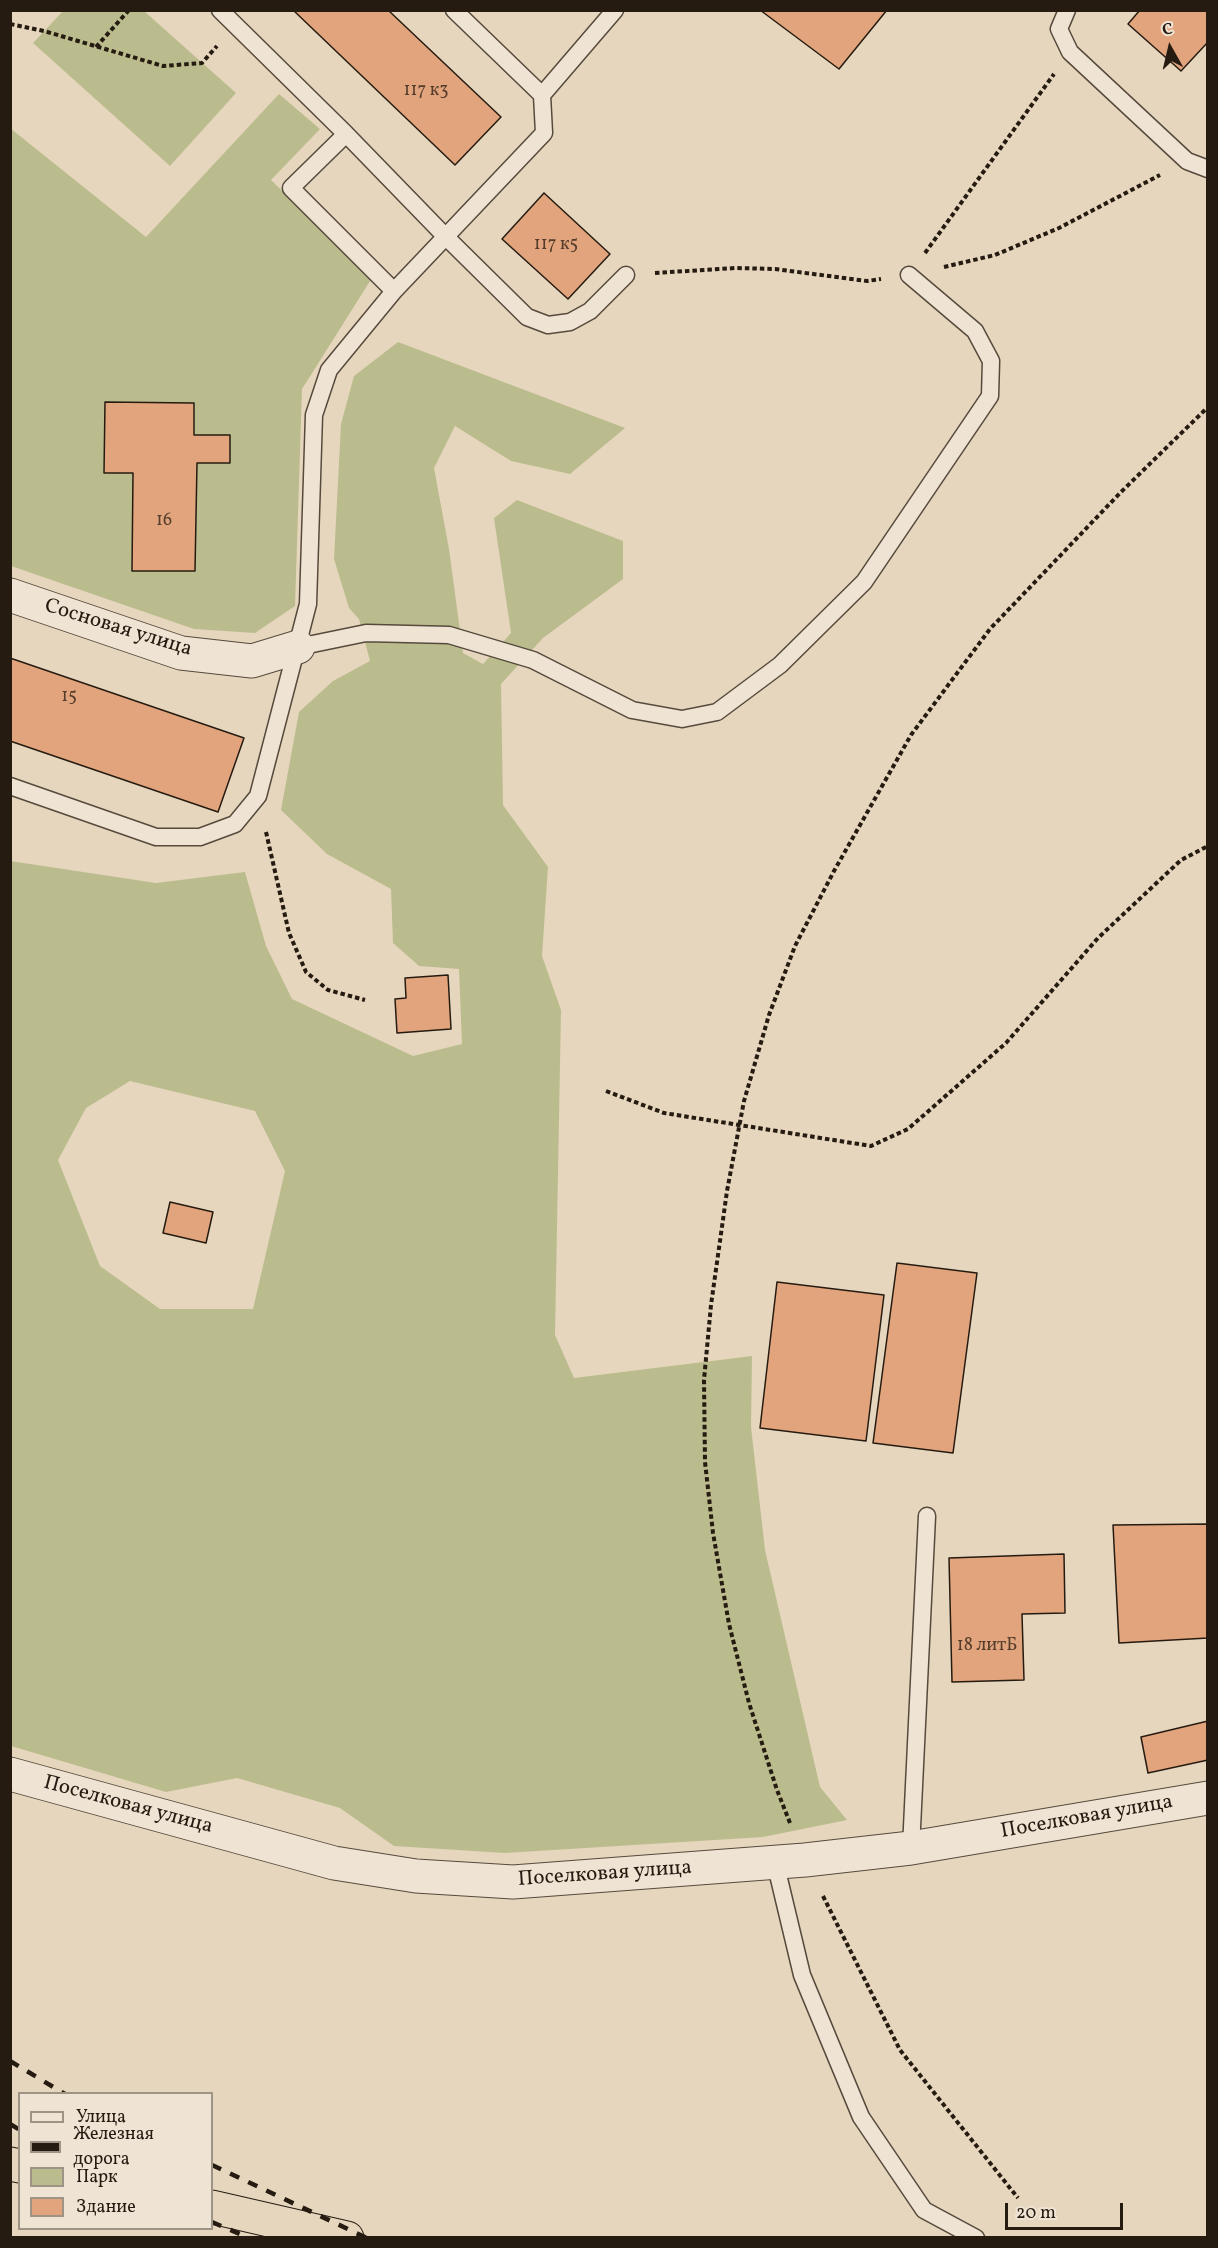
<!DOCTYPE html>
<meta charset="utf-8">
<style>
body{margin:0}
#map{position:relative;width:1218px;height:2248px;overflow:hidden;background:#e6d6bd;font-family:Vollkorn,serif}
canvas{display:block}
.frame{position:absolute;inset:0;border:12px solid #251b11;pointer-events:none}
.legend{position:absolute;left:18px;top:2092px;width:195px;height:138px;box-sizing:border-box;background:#efe4d4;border:2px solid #9e9486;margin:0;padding:8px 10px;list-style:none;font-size:18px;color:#251b11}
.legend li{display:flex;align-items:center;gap:12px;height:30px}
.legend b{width:30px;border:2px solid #9e9486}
.north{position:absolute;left:1140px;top:18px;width:60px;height:60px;-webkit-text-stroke:4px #efe4d4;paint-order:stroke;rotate:352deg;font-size:16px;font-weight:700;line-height:24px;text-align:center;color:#251b11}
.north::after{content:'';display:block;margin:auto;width:21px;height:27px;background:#251b11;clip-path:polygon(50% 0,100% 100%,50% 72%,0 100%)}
.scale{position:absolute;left:1005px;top:2203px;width:118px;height:27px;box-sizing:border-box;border:3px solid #251b11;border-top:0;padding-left:8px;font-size:18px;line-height:21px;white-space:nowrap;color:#251b11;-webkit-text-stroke:4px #efe4d4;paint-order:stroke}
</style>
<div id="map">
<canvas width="1218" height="2248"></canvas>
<div class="frame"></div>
<ul class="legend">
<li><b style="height:8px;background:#efe4d4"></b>Улица</li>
<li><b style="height:8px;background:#251b11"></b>Железная дорога</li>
<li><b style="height:16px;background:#bbbc8d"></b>Парк</li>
<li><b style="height:16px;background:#e2a47c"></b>Здание</li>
</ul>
<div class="north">С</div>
<div class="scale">20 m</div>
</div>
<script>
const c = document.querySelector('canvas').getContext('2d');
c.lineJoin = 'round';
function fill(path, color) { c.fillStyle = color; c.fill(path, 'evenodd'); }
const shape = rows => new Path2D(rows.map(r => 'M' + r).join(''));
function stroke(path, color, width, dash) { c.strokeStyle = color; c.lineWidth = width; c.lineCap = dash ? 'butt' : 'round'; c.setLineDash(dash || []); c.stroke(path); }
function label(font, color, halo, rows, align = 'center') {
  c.font = font + ' Vollkorn,serif'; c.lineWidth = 5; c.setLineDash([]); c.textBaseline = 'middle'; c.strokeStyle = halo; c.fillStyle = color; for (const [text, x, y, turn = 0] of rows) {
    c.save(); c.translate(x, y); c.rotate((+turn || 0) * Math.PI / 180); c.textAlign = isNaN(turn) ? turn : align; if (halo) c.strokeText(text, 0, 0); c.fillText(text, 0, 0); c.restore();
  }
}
fill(shape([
 [63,11,144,11,236,93,170,166,33,43],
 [279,94,320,129,271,180,372,278,302,389,295,606,255,633,194,629,11,566,10,128,146,237],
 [398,342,625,428,570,474,511,461,455,426,434,468,449,549,463,653,483,664,511,633,494,518,517,500,623,541,623,579,543,638,501,684,503,805,548,867,542,956,561,1010,555,1335,574,1378,752,1356,751,1427,765,1550,820,1787,847,1820,763,1837,505,1853,394,1846,340,1808,237,1778,166,1792,11,1746,10,861,156,883,245,872,266,946,292,999,413,1056,462,1044,459,969,419,966,393,943,391,889,327,854,281,810,299,712,333,681,370,661,359,619,349,608,334,559,341,424,354,376],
 [130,1081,255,1111,285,1171,253,1309,160,1309,100,1266,58,1160,86,1108]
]), '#bbbc8d');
const building = shape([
 [293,10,388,10,501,117,455,165,293,10],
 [760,10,887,10,839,69,760,10],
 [1140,10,1208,10,1208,42,1181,71,1128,24,1140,10],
 [544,193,610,254,568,299,502,239,544,193],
 [105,402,194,403,194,435,230,435,230,463,197,463,195,571,132,571,133,473,104,473,105,402],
 [10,658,244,738,218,812,10,741,10,658],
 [448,975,451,1029,397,1033,395,999,406,998,405,978,448,975],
 [170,1202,213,1212,206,1243,163,1233,170,1202],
 [897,1263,977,1273,953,1453,873,1443,897,1263],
 [777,1282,884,1295,866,1441,760,1428,777,1282],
 [1208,1524,1208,1638,1119,1643,1113,1525,1208,1524],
 [1064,1554,1065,1613,1022,1614,1024,1680,952,1682,949,1558,1064,1554],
 [1208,1721,1208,1760,1148,1773,1141,1737,1208,1721]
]);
fill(building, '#e2a47c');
stroke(building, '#251b11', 1.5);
const service = shape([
 [220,10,346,134,445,236,527,317,548,325,570,322,590,311,626,275],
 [454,10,542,95],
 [1067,10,1059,29,1070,52,1187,161,1208,169],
 [346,134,291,188,394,291],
 [298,647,366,633,449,635,533,660,632,710,682,719,717,712,780,665,864,582,990,396,991,361,975,331,909,275],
 [10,786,156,837,200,837,235,824,258,796,308,604,314,415,329,370,394,291,544,133,542,95,615,10],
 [911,1848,927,1516],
 [775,1862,802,1975,861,2117,924,2210,976,2238]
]);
const minor = shape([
 [10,595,181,653,252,661,298,647],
 [10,1774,334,1863,416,1876,513,1882,805,1860,911,1848,1208,1798]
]);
const motorway = shape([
 [10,2164,20,2166],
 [212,2207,347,2238]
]);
stroke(service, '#554a3c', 19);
stroke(minor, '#554a3c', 35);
stroke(motorway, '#251b11', 35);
stroke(shape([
 [10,24,44,31,163,66,202,63,217,46],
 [96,47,129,10],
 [925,253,1054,74],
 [944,267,995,255,1059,228,1160,175],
 [655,273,736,268,775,269,867,281,881,279],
 [266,832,289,933,306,972,328,990,365,1000],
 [606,1091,664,1113,871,1146,908,1129,1006,1043,1098,938,1181,860,1208,846],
 [790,1823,777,1790,749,1703,729,1624,713,1533,705,1462,704,1380,711,1305,727,1191,744,1101,769,1015,795,946,834,871,911,735,990,629,1121,492,1208,407],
 [823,1896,900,2050,1018,2198]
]), '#251b11', 4, [4.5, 3]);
stroke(service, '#efe4d4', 16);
stroke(minor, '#efe4d4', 33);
stroke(motorway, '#e6d6bd', 33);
stroke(shape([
 [10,2061,65,2094],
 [10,2124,20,2130],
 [212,2165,367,2238],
 [212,2222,249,2238]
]), '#251b11', 4.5, [10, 10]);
label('18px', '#543d2c', null, [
 ["117 к3",426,92],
 ["117 к5",556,246],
 ["16",164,522],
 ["15",69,698],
 ["18 литБ",987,1647]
]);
label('21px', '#251b11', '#efe4d4', [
 ["Сосновая улица",118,629,17],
 ["Поселковая улица",128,1806,15],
 ["Поселковая улица",1087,1818,-10],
 ["Поселковая улица",605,1875,-4]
]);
</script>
